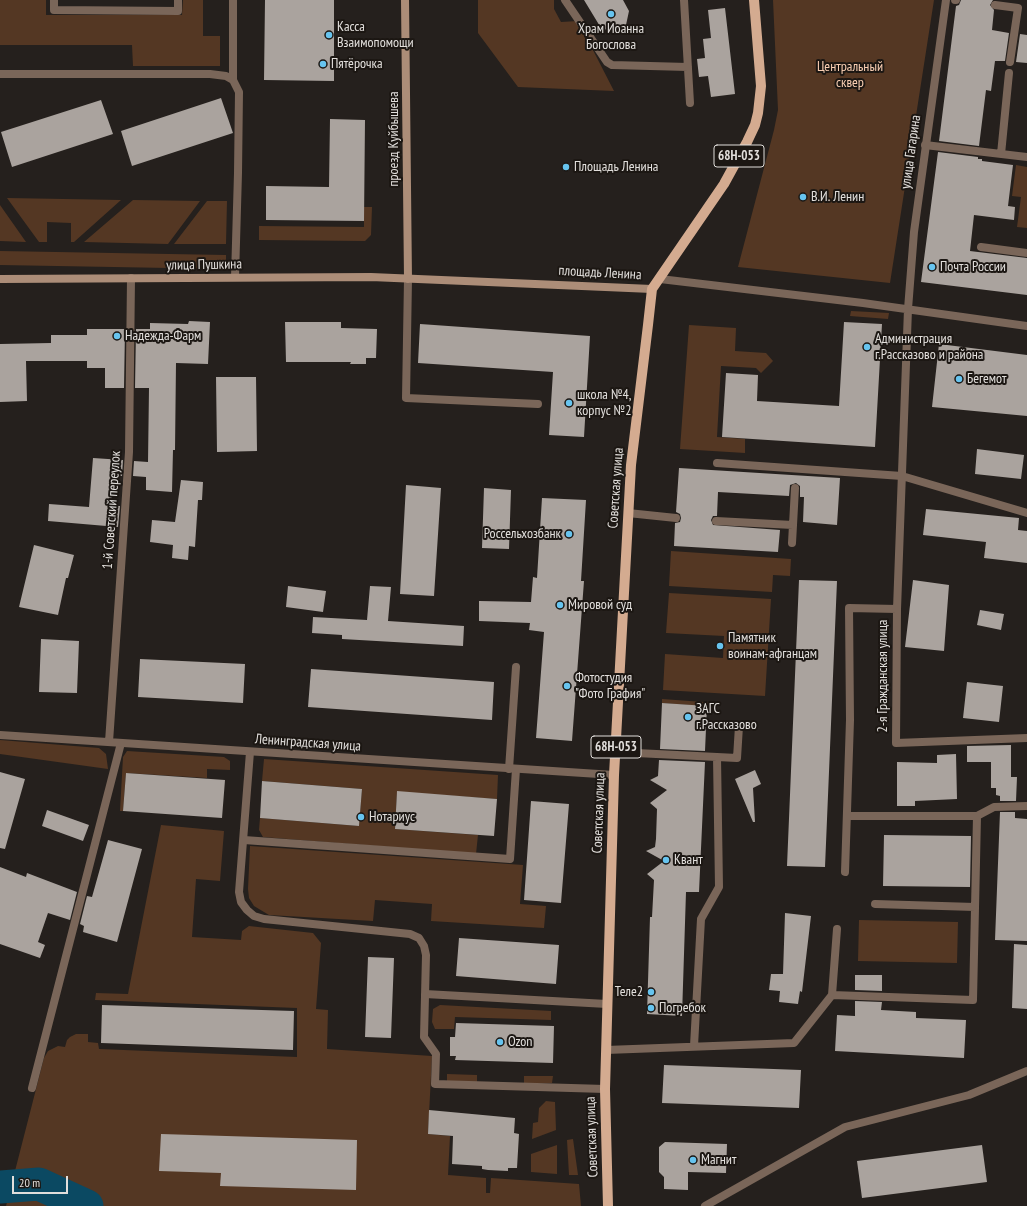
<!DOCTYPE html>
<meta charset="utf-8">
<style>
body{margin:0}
#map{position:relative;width:1027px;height:1206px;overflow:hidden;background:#25201d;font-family:"PT Sans Narrow",sans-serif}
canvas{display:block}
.scale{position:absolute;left:12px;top:1176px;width:56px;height:18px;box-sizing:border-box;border:2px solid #e2dfdc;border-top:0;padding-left:5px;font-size:12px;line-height:14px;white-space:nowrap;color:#e2dfdc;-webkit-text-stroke:3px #1c1713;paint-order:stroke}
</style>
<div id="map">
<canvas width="1027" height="1206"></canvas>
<div class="scale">20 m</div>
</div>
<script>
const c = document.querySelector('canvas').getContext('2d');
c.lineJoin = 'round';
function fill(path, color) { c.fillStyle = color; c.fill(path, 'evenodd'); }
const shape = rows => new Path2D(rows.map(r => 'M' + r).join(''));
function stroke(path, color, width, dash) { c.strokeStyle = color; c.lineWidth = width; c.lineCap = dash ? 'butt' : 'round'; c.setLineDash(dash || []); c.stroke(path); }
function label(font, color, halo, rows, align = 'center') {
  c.font = font + ' "PT Sans Narrow",sans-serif'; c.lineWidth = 4; c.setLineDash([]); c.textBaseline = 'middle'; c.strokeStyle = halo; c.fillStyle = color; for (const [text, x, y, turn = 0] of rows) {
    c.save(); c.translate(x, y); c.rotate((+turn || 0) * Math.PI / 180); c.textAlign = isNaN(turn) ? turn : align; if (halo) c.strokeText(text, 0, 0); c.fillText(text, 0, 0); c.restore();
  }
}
fill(shape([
 [0,0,46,0,46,15,182,15,183,0,203,0,203,36,220,36,220,66,133,66,132,45,0,45],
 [478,0,554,0,554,9,561,22,578,21,614,91,518,87,478,33],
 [773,0,934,0,890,283,738,267,774,130,778,110],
 [1016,165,1027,167,1027,228,1017,227,1021,197,1012,196],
 [7,198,121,200,74,242,71,242,71,223,47,222,47,242,39,242],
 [133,200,200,201,168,244,84,242],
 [207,201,227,201,226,244,174,244],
 [0,205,26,242,0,241],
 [364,207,372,207,371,235,365,241,259,240,259,226,364,227],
 [0,251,226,255,226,269,0,265],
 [851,311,889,313,888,319,850,316],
 [689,325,736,328,735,351,766,353,773,361,761,373,756,368,721,366,717,437,745,439,745,453,680,449],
 [671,551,791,559,790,576,773,575,772,592,669,586],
 [669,593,771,599,765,696,663,690,665,654,723,658,724,636,666,633],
 [662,699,717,703,717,707,662,703],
 [0,740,99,748,106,754,108,769,0,754],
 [127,751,224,757,230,761,230,770,207,769,207,778,126,773,123,811,120,811,123,757],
 [264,759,498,775,497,799,397,792,395,829,478,835,476,854,263,837,259,830,260,818,359,826,362,789,262,781],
 [161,825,224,831,220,881,196,879,192,937,241,940,242,931,249,926,313,933,321,943,316,1009,328,1010,327,1049,432,1056,428,1134,450,1136,448,1175,486,1178,486,1193,490,1193,491,1178,579,1184,581,1206,6,1206,44,1058,48,1051,58,1046,65,1047,67,1040,70,1037,76,1034,88,1034,88,1042,98,1043,99,1049,297,1057,297,1008,95,1000,96,993,128,994],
 [250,846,523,865,520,904,546,906,544,928,431,921,432,904,375,900,373,921,269,915,254,906,249,898,248,889],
 [859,920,958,922,957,963,858,961],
 [440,1005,551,1011,551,1020,455,1017,454,1029,435,1029,432,1022,433,1009],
 [447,1074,477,1075,477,1082,447,1081],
 [524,1076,553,1076,552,1083,524,1083],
 [546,1101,555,1102,556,1130,532,1139,533,1123,538,1122,539,1108],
 [573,1139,578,1175,569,1175,567,1140],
 [557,1145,557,1174,531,1172,531,1154]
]), '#543723');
stroke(shape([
 [0,1187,39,1184,87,1206]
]), '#0b4962', 33);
fill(shape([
 [265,0,334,0,334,81,264,80],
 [584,0,623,0,629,11,626,25,614,32,601,28],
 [961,0,993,0,990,5,994,10,992,30,1009,33,1005,61,995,61,991,91,986,90,979,146,939,141,956,6,959,5],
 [725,8,735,94,711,97,708,76,699,77,697,59,705,58,703,39,711,38,708,10],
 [1020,34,1027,35,1027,63,1016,62],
 [221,98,233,133,132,166,121,131],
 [101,100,113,134,12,167,1,132],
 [330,119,365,120,364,221,266,220,266,186,329,187],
 [938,152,978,157,978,159,982,159,982,161,1013,165,1008,206,1015,207,1014,220,974,215,970,251,1027,258,1027,295,921,282],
 [189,321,210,322,208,364,176,363,175,450,173,450,172,492,146,490,146,477,133,476,134,461,148,462,149,388,135,388,136,329,150,329,150,323,188,324],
 [285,322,341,322,341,328,377,329,376,358,366,358,366,364,350,364,351,362,286,362],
 [844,322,882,324,875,447,722,437,726,373,758,375,757,401,839,406],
 [420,324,590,336,584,437,549,435,553,372,418,363],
 [87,329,125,329,124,388,105,388,105,368,87,368,87,361,26,361,27,401,0,402,0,344,51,343,51,335,87,335],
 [939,344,1027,355,1027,416,932,407],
 [216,377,256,377,257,451,217,452],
 [977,449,1024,455,1021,479,975,474],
 [93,458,123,460,122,476,113,475,111,506,120,506,118,527,48,521,49,504,89,507],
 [679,468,840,478,837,525,803,522,804,497,800,497,800,486,796,483,790,485,789,496,718,492,717,516,713,516,711,520,713,525,780,530,778,552,674,546,675,523,680,522,681,518,680,514,676,512],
 [181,480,203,482,202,500,198,500,195,547,189,546,188,560,172,558,173,545,150,542,152,520,175,522],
 [406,485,441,488,434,596,400,594],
 [484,488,511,490,509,549,482,548],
 [542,498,586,500,581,581,584,581,572,741,536,738,544,632,529,630,530,623,479,621,479,601,531,602,533,577,537,578],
 [926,509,1019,518,1018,530,1027,531,1027,563,984,558,986,542,923,535],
 [34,545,74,555,68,578,66,578,58,615,19,607],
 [799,580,837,581,825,867,787,866],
 [913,580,949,585,944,651,905,647],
 [288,586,326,591,323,612,286,607],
 [370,586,391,587,388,621,464,626,463,646,342,639,342,635,312,633,313,617,367,620],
 [980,610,1004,614,1001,630,977,625],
 [41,639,79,641,77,693,39,692],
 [140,659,245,664,243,703,138,697],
 [311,669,494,682,492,720,308,707],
 [967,682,1003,686,999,722,963,718],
 [662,703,707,706,705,751,660,749],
 [1011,745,1011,777,1017,777,1016,801,1000,801,1000,796,996,795,996,788,991,788,991,762,967,762,967,746],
 [956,754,957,799,915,801,915,806,897,806,897,762,937,763,937,755],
 [659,760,705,762,699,892,686,892,682,1016,647,1014,650,917,652,917,654,880,647,874,664,861,646,851,655,847,656,839,657,809,650,803,667,790,650,780,658,776],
 [755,770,761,784,753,788,755,822,753,822,735,779],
 [0,772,25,779,5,849,0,848],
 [126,773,225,780,222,818,123,811],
 [262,781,362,789,359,826,260,818],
 [397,791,497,799,494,836,395,829],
 [531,801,569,804,561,903,524,900],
 [47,810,89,825,83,841,42,826],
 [1000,812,1015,812,1015,818,1027,819,1027,941,995,940],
 [884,835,971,836,970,887,883,886],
 [108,840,142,849,117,942,83,932,84,926,80,924,87,896,92,897],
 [0,867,26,877,27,873,77,892,70,920,48,913,38,942,45,945,40,958,0,944],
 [785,913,811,916,802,992,800,991,798,1004,779,1002,780,991,769,990,771,974,783,974],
 [459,938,559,945,556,984,456,976],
 [1014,944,1027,945,1027,1009,1012,1008],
 [368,957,394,958,391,1038,365,1037],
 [855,975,882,975,882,991,855,990],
 [855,1001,882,1002,881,1010,916,1012,916,1018,966,1020,964,1058,835,1051,837,1015,855,1016],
 [102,1005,294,1011,293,1050,101,1043],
 [456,1023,554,1026,553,1063,455,1060,456,1056,450,1056,450,1037,455,1037],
 [664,1065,801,1070,799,1108,662,1103],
 [429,1110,515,1118,514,1133,519,1134,517,1168,508,1168,508,1171,488,1170,482,1169,482,1166,452,1164,453,1136,428,1134],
 [161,1134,357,1140,356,1190,220,1186,221,1173,159,1171],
 [665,1142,727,1144,726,1173,688,1172,688,1190,664,1189,664,1177,659,1172,659,1147],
 [982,1145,987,1182,862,1198,857,1161]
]), '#aaa39e');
stroke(shape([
 [54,0,54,10,178,11,178,0],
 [233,0,233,80],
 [565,0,607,62,612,65,688,67],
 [684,0,690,103],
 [955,0,956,0],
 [995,5,1018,8,1010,62],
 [0,74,210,74,226,76,233,80,239,92,238,173,235,277],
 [925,145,1027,157],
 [1001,154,1009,73],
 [981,247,1027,253],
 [408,279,406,398,538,404],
 [717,463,902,476],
 [628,513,676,518],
 [716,521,793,525,792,543],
 [793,525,795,488],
 [250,752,239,892,241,902,247,910,254,916,264,919,410,934,419,938,424,946,426,955,424,1037,436,1054,435,1084,605,1089],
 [616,752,717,757,719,887,701,919,694,1046],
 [717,757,737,758,739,726],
 [509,769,516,667],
 [847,816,977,816],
 [244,840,510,859,516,769],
 [875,904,975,907],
 [425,994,607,1004],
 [832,995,837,929],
 [606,1050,794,1043,832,995,973,1000,977,816,994,807,1027,806],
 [32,1088,121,743],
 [705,1206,845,1127,969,1095,1027,1071]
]), '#7a6659', 8);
stroke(shape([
 [660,279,863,303,1027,326],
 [902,476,1027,513],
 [897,609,896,743,1027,738],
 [0,735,614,775],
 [109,742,129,452,131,278],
 [845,872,850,720,849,608,897,609,908,309,914,232,946,0]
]), '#7a6659', 8);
stroke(shape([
 [405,0,408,279],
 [0,279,371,277,652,289]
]), '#ac8d78', 8);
stroke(shape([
 [608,1206,605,1089,614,775,631,465,648,325,652,289,724,184,747,142,755,125,758,113,761,86,754,0]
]), '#d4ab90', 10);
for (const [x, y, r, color] of [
 [611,14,4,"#67c4ef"],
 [329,35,4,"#67c4ef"],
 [323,64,4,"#67c4ef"],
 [566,167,4,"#67c4ef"],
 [803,197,4,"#67c4ef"],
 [932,267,4,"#67c4ef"],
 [117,336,4,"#67c4ef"],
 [867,347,4,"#67c4ef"],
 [959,379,4,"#67c4ef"],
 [569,403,4,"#67c4ef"],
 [569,534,4,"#67c4ef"],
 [560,605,4,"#67c4ef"],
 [720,646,4,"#67c4ef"],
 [567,686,4,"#67c4ef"],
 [688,717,4,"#67c4ef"],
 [361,817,4,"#67c4ef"],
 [666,860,4,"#67c4ef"],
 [651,992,4,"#67c4ef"],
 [651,1008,4,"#67c4ef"],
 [500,1042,4,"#67c4ef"],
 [693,1160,4,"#67c4ef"]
]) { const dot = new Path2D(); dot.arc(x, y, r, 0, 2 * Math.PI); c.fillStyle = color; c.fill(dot); stroke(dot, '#1c1713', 1.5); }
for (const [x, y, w] of [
 [739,156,50],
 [616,747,50]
]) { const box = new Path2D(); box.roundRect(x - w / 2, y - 11, w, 22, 3); c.fillStyle = '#1c1713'; c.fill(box); stroke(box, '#e2dfdc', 1); }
label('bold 13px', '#e2dfdc', null, [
 ["68Н-053",739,156],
 ["68Н-053",616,747]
]);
label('14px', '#e2dfdc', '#1c1713', [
 ["Касса",337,27],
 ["Взаимопомощи",337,43],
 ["Храм Иоанна",611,29,"center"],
 ["Богослова",611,45,"center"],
 ["Пятёрочка",331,64],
 ["Площадь Ленина",574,167],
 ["В.И. Ленин",811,197],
 ["Почта России",940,267],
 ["Надежда-Фарм",125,336],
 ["Администрация",875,339],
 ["г.Рассказово и района",875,355],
 ["Бегемот",967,379],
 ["школа №4,",577,395],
 ["корпус №2",577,411],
 ["Россельхозбанк",561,534,"right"],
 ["Мировой суд",568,605],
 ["Памятник",728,638],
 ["воинам-афганцам",728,654],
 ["Фотостудия",575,678],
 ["\"Фото Графия\"",575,694],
 ["ЗАГС",696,709],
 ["г.Рассказово",696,725],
 ["Нотариус",369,817],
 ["Квант",674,860],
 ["Теле2",643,992,"right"],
 ["Погребок",659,1008],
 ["Ozon",508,1042],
 ["Магнит",701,1160]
], 'left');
label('14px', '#facfb3', '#1c1713', [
 ["Центральный",850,67],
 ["сквер",850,83]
]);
label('14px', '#e2dfdc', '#1c1713', [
 ["проезд Куйбышева",394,139,-90],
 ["улица Гагарина",911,152,-82],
 ["улица Пушкина",204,265,-1],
 ["площадь Ленина",600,273,3],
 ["Советская улица",616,488,-86],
 ["1-й Советский переулок",112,510,-86],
 ["2-я Гражданская улица",883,676,-90],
 ["Ленинградская улица",308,743,4],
 ["Советская улица",599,813,-88],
 ["Советская улица",592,1137,-92]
]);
</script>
